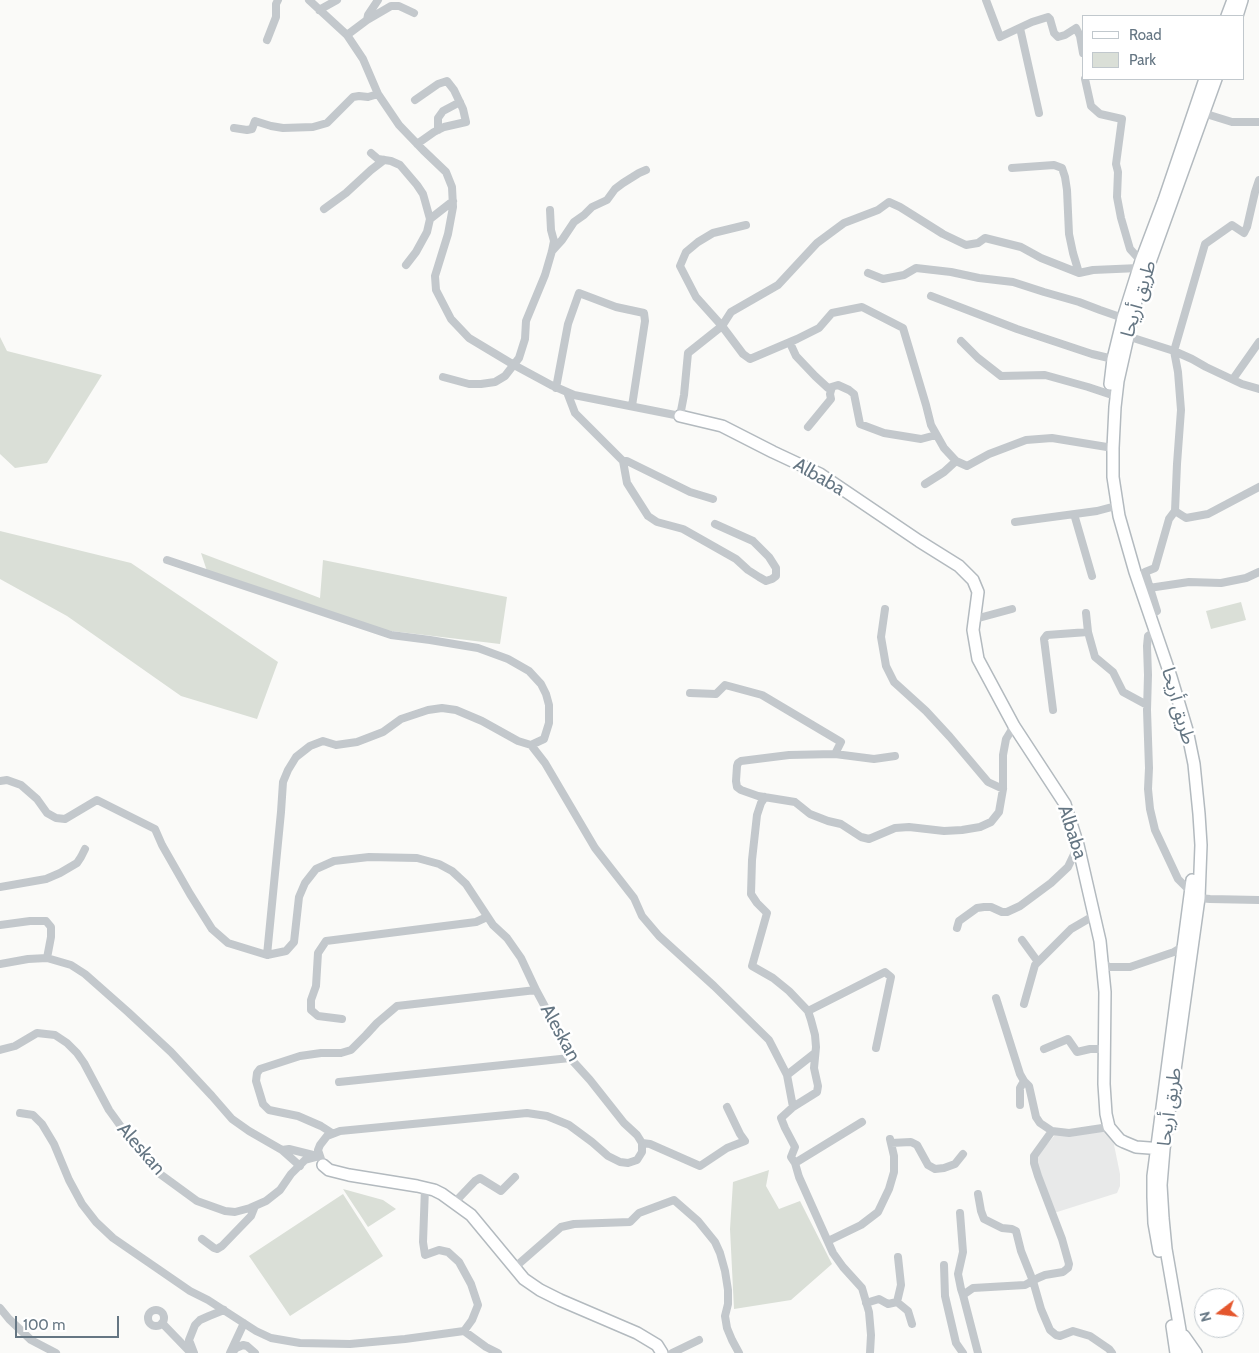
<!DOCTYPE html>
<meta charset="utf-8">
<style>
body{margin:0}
#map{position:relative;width:1259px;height:1353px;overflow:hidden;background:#fafaf8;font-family:Cabin,sans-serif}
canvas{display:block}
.legend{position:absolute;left:1082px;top:15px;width:162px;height:65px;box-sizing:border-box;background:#fff;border:1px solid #c1c8cd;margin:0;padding:6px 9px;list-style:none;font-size:15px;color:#657683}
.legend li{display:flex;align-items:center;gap:10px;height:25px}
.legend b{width:25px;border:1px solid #c1c8cd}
.north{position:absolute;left:1194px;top:1288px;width:50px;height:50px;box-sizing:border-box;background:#fff;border:1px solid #c1c8cd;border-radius:50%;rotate:255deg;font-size:14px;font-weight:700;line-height:20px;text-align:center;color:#657683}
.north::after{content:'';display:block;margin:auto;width:18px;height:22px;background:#e4572e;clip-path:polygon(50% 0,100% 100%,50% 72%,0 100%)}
.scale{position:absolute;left:15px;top:1316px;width:104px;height:22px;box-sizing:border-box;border:2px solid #657683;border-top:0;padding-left:6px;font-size:15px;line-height:18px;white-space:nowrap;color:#657683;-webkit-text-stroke:4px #fff;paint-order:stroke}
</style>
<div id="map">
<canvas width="1259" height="1353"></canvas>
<ul class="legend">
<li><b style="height:6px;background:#fff"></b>Road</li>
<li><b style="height:14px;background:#dadfd7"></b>Park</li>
</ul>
<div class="north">N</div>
<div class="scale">100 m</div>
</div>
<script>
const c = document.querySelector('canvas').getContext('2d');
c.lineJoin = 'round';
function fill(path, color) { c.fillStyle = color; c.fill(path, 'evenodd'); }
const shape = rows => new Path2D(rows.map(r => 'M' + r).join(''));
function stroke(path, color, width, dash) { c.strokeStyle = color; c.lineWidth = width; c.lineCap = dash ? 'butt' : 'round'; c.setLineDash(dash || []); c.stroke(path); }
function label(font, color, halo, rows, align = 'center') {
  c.font = font + ' Cabin,"Noto Sans Arabic",sans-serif'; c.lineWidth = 5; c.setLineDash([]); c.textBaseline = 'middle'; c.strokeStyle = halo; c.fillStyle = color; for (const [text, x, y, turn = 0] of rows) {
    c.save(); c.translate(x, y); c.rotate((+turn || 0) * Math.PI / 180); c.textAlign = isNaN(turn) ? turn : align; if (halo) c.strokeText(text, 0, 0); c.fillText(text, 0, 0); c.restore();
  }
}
fill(shape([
 [1107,1129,1112,1135,1120,1174,1120,1186,1117,1193,1054,1213,1035,1158,1055,1135]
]), '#e8e9e9');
fill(shape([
 [0,337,7,351,102,375,47,463,15,468,0,454],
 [0,531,131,563,278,662,257,719,181,696,67,616,0,579],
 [201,553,320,598,323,560,507,597,500,644,358,627,209,577],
 [1241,602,1246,620,1211,629,1206,611],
 [769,1170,766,1186,779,1209,800,1201,832,1264,791,1300,734,1309,730,1229,733,1182],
 [343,1189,383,1200,396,1209,368,1227],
 [343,1194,383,1256,290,1316,249,1256]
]), '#dadfd7');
const secondary = shape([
 [1227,16,1233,0],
 [1237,16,1242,0],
 [1110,384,1113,359,1123,318,1141,261,1164,200,1205,79],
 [680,416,722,426,773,452,820,474,919,541,959,566,973,580,978,592,973,630,978,659,1014,726,1065,804,1078,845,1100,941,1105,992,1104,1084,1106,1114,1109,1127,1120,1140,1124,1142,1136,1147,1163,1149],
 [323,1165,329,1170,349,1175,417,1186,434,1190,442,1194,471,1215,524,1279,540,1290,560,1300,637,1333,657,1345,662,1353],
 [1159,1251,1154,1223,1153,1197,1153,1176,1192,880],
 [1172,1326,1176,1353],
 [1184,1336,1196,1353],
 [1184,1353,1166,1249,1163,1218,1161,1185,1164,1149,1199,898,1201,845,1199,814,1194,764,1187,730,1171,677,1135,572,1119,516,1113,477,1113,448,1115,407,1118,381,1136,301,1216,79]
]);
stroke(secondary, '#b3babf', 14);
stroke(shape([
 [309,0,347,35,363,59,378,94,399,125,423,150,446,172,452,187,453,207,448,234,435,276,436,290,451,319,469,338,514,365,551,385,574,395,680,416,684,395,688,353,722,326,743,354,750,359,797,339,819,328,832,313,862,307,903,328,926,405,931,425,944,448,956,461,967,466,989,454,1026,440,1052,438,1113,448],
 [986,0,1000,37,1032,22,1048,17,1050,19,1054,33,1058,37,1065,35,1076,28,1080,36,1083,53],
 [319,10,337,0],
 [367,20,391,6,399,6,414,13],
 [1020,28,1039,113],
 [347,35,367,20,368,15,378,0],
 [267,40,276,17,276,4,278,0],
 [1085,79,1091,106,1100,114,1122,119,1116,164,1118,172,1117,197,1121,218,1130,249,1141,261],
 [415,100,438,84,447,81,454,90,463,109,466,122,444,127,434,132,417,144],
 [1203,113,1232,122,1259,122],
 [234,128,247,130,252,129,255,121,271,126,283,128,313,127,327,123,353,97,359,96,368,97,378,94],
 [438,130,438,118,443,111,460,102],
 [371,153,378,159,391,161,400,165,417,185,423,194,425,201,430,219,427,232,416,252,406,265],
 [1012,168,1054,165,1062,168,1065,177,1067,190,1069,234,1073,253,1079,273],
 [1259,180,1255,192,1247,227,1244,233,1232,225,1205,244,1174,351,1192,359,1206,367,1242,384,1259,389],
 [324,209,346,193,371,170,384,160],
 [430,219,453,201],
 [746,225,713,233,698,242,686,252,680,266,696,297,722,326,731,312,778,285,817,243,844,223,878,210,889,202,900,207,943,234,966,245,978,243,985,238,1021,247,1041,258,1079,273,1093,270,1139,268],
 [552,251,562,240,574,222,584,215,592,207,607,200,615,189,623,183,639,173,646,170],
 [868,273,883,279,904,275,916,268,951,272,979,278,1013,282,1044,292,1079,302,1100,310,1123,318],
 [931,296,1017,329,1092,354,1113,359],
 [1127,336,1174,351,1178,372,1181,410,1177,464,1175,511,1169,519,1155,568,1145,572,1157,611,1150,615],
 [961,341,978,358,1001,376,1045,375,1088,387,1109,394],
 [790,343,796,356,815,376,828,388,838,385,849,390,854,394,860,424,884,433,921,439,936,435],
 [443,377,469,384,481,384,495,382,505,376,519,358,525,339,526,321,545,275,552,251,554,241,551,230,550,210],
 [1233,379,1259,342],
 [556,388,568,324,579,293,616,307,644,313,645,321,632,406],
 [567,392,575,413,623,461,627,483,648,516,657,522,683,529,736,559,748,570,759,577,766,581,772,579,776,576,776,568,769,557,753,541,715,524],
 [808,427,831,399,830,394,832,387],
 [623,461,627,461,690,492,713,499],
 [925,484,944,472,956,461],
 [1175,511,1186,518,1208,514,1259,487],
 [1074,514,1092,576],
 [1015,522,1097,511,1112,507],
 [167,560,391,635,430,640,478,648,508,659,529,671,541,684,546,694,549,705,549,723,544,739,531,745,518,741,482,721,456,710,442,708,428,710,401,719,383,732,357,742,336,745,323,741,310,746,296,757,288,770,283,782,281,812,267,955],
 [1149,588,1189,582,1221,583,1246,578,1259,572],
 [885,609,881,637,886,666,894,682,926,711,950,737,988,782,1003,789],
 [1086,613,1088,632],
 [975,619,1012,609],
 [1155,631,1148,636,1147,646,1148,675,1147,710,1149,768,1148,789,1150,809,1155,830,1178,879,1192,893,1199,898,1210,899,1259,900],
 [690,693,716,694,725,685,762,695,841,742,835,754,789,755,741,761,738,763,737,766,736,781,737,787,741,790,758,796,795,802,810,814,828,821,841,824,861,837,869,839,895,828,909,827,944,831,962,830,980,827,991,822,999,812,1003,789,1003,755,1006,739,1014,726],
 [1053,710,1044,639,1047,635,1088,632,1095,657,1113,672,1123,692,1147,705],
 [531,745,545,763,595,848,634,898,642,916,659,936,714,986,769,1040,787,1075,793,1107],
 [835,754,874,759,895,756],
 [0,781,7,780,21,785,37,799,47,813,56,818,65,819,97,800,155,829,162,845,190,894,212,929,228,943,267,955,286,951,294,942,299,897,305,883,316,869,334,861,369,857,417,858,439,864,452,871,466,884,493,925,507,938,521,958,536,990,558,1031,570,1058,590,1080,624,1123,637,1135,642,1143,642,1152,637,1160,628,1163,620,1162,608,1156,592,1142,569,1125,547,1116,527,1113,340,1131,327,1136,320,1145,318,1150,323,1165],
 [765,797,761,803,757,815,752,860,751,894,757,903,767,913,752,966,773,978,789,991,808,1011,811,1020,815,1035,816,1047,814,1068,818,1086,817,1092,793,1107,781,1118,785,1128,795,1147,791,1157,795,1163,799,1177,833,1253,843,1267,862,1288,869,1312,871,1335,870,1353],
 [0,887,46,879,60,873,77,863,81,857,85,849],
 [0,925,30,921,46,921,51,927,51,937,47,958],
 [957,928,959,921,977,908,984,907,991,907,1002,912,1007,912,1020,906,1051,883,1068,867,1078,846],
 [1022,940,1038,962],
 [1102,963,1109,967,1130,967,1174,952,1184,946],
 [0,964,28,959,47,958,71,965,85,974,128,1012,171,1052,212,1096,232,1119,249,1131,282,1150,300,1166],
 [996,998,1020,1074,1024,1081,1029,1086,1036,1117,1040,1123,1052,1131],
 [1024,1004,1035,965,1071,929,1095,915],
 [808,1011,885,972,891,977,876,1048],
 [342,1019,318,1016,311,1010,311,1000,316,986,318,953,326,941,476,922,487,917],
 [1044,1049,1068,1039,1077,1052,1090,1049,1105,1049],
 [0,1050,15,1046,37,1033,55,1035,67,1043,77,1053,84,1063,109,1110,122,1128,133,1144,160,1174,197,1201,225,1211,235,1212,250,1208,266,1201,280,1190,291,1174,305,1160,320,1156],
 [787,1075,815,1053],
 [339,1082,570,1058],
 [1020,1105,1020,1088,1024,1081],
 [20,1113,33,1115,42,1124,54,1144,69,1180,82,1204,96,1222,113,1238,190,1291,208,1300,256,1331,271,1338,300,1343,350,1344,405,1339,464,1331,472,1320,478,1305,471,1284,459,1262,448,1252,439,1250,425,1255,423,1242,425,1188],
 [332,1133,321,1126,298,1116,269,1110,263,1104,256,1081,257,1073,260,1069,300,1056,321,1053,341,1053,351,1050,366,1035,377,1023,397,1006,536,990],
 [642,1143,650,1144,700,1166,727,1148,745,1141,740,1134,727,1107],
 [891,1143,911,1142,917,1145,928,1165,935,1169,944,1168,955,1164,963,1154],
 [282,1150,289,1149,317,1156],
 [795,1163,862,1122],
 [978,1194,981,1211,984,1219,1002,1228,1012,1229,1016,1231,1021,1251,1033,1281,1041,1309,1050,1330,1056,1335,1060,1336,1073,1331,1090,1336,1109,1349,1112,1353],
 [455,1202,475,1181,480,1178,501,1191,515,1177],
 [960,1213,963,1252,958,1274,961,1289,963,1295],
 [202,1239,214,1248,217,1249,222,1246,251,1216,255,1206],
 [828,1241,861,1225,878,1212,889,1189,894,1172,894,1156,890,1139],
 [944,1265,945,1296,956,1343,963,1353],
 [514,1268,561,1227,574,1224,630,1222,639,1213,674,1200,698,1221,715,1242,720,1253,725,1271,728,1290,728,1304,725,1316,727,1328,732,1340,739,1353],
 [897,1302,901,1285,898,1257],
 [866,1303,879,1299,888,1304,897,1302,908,1311,912,1324],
 [0,1308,9,1319,31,1340,56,1353],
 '148 1318a8 8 0 1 1 16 0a8 8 0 1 1-16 0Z',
 [162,1323,191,1353],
 [464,1331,486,1347,498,1353],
 [194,1353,189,1340,195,1325,200,1320,209,1316,224,1310],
 [230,1353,244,1323],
 [232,1353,236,1348,243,1345,247,1346,255,1353],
 [672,1353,699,1340],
 [978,1353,963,1295,973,1288,1025,1285,1038,1278,1045,1275,1063,1272,1068,1268,1069,1264,1062,1239,1038,1176,1034,1163,1034,1156,1052,1131,1069,1133,1109,1127]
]), '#c3c8cc', 8);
stroke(secondary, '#fff', 11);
label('19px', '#657683', '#fff', [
 ["طريق أريحا",1139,299,-73],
 ["Albaba",819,477,30],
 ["طريق أريحا",1178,706,74],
 ["Albaba",1072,832,72],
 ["Aleskan",560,1033,61],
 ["طريق أريحا",1170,1107,-82],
 ["Aleskan",141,1149,49]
]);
</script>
